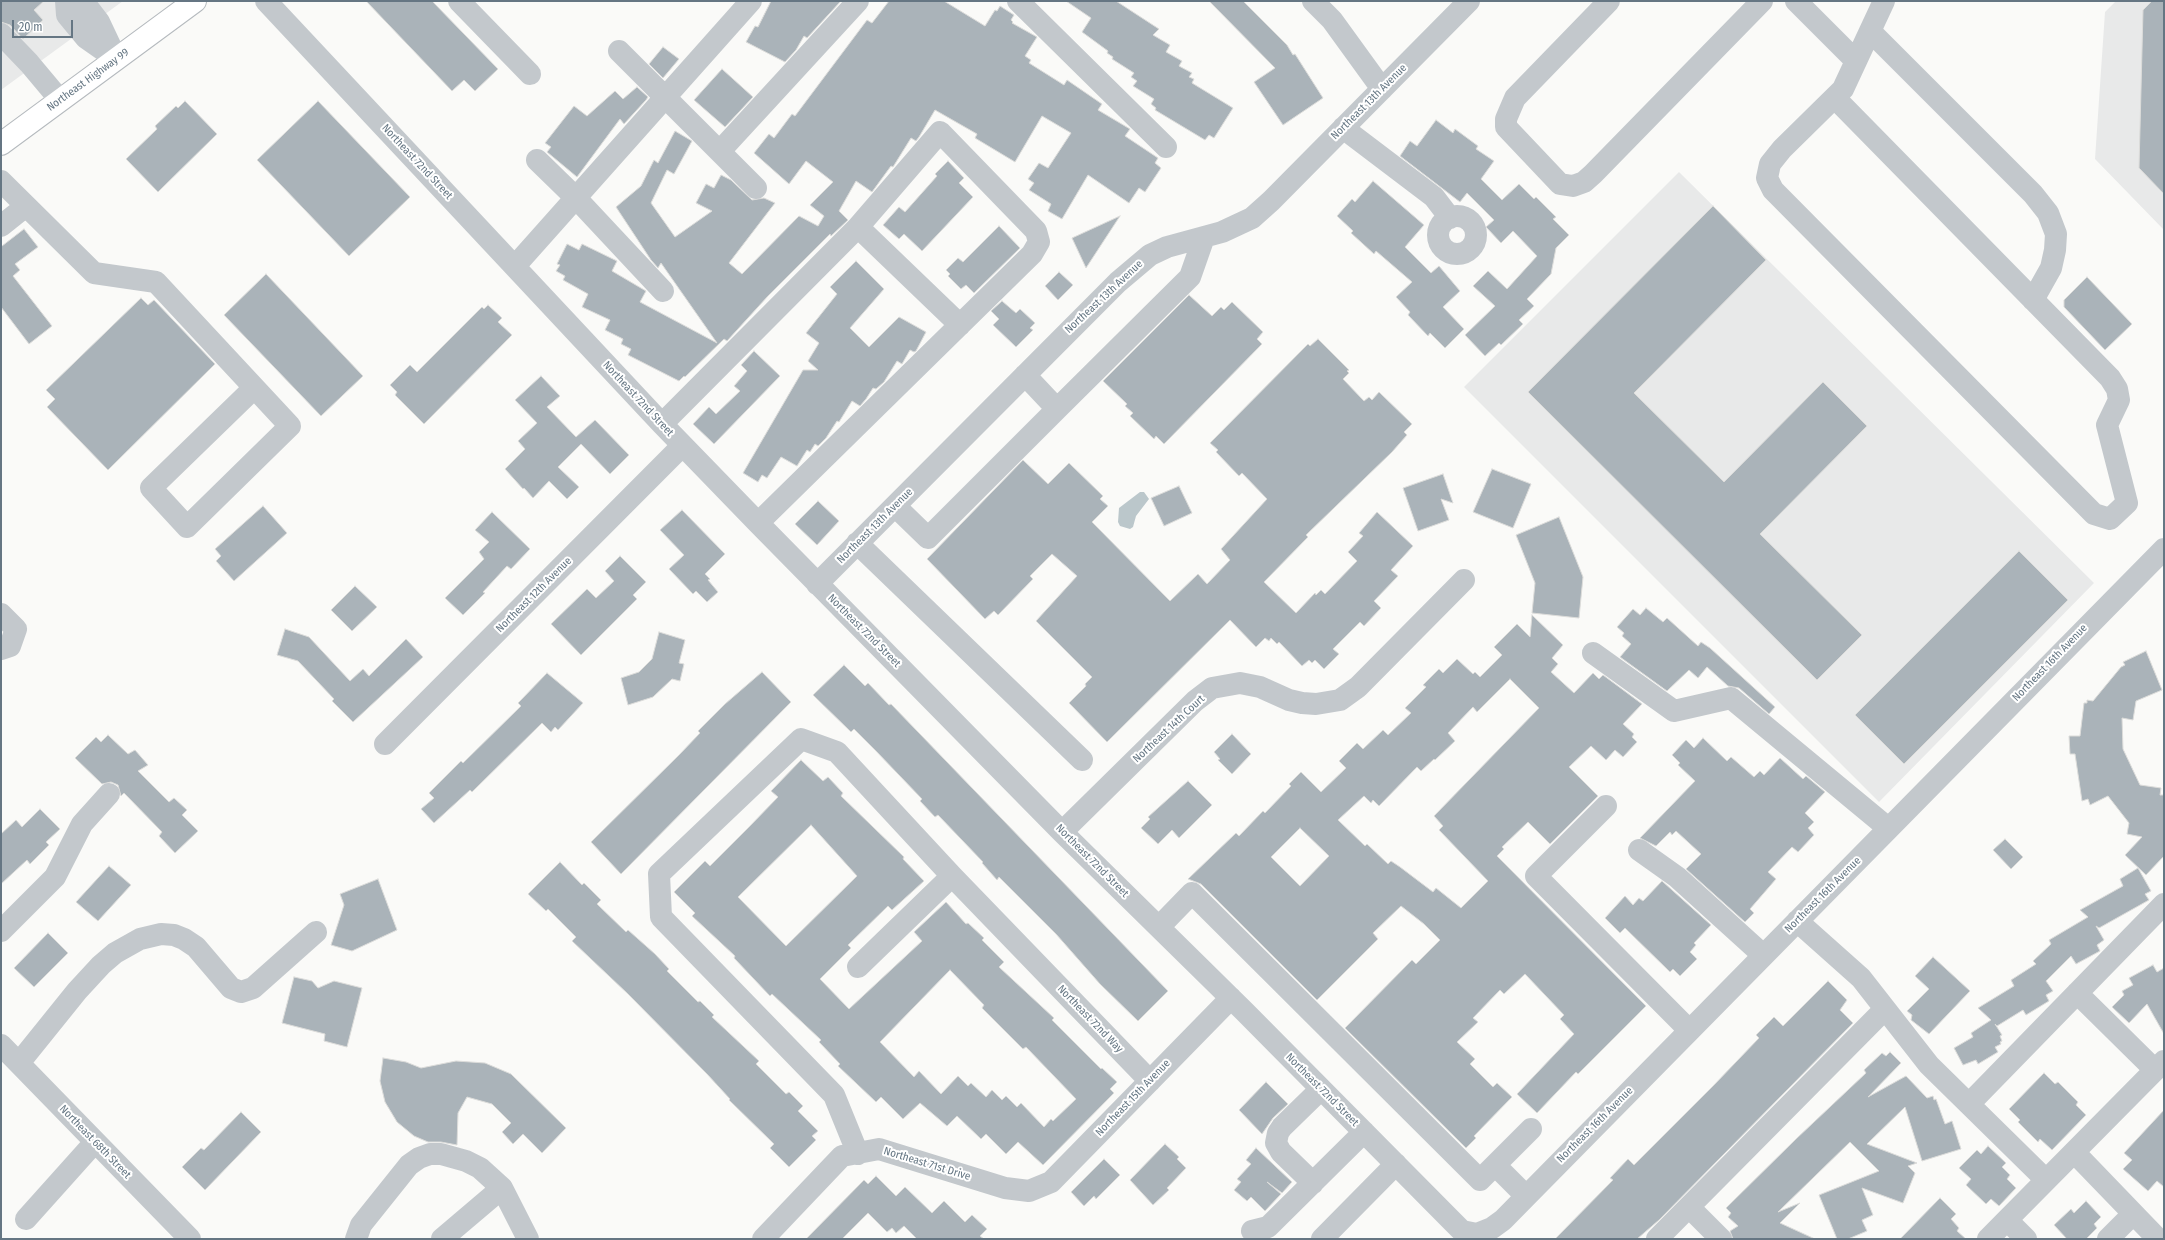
<!DOCTYPE html>
<style>
body{margin:0}
#map{position:relative;width:2165px;height:1240px;overflow:hidden;background:#fafaf8;font-family:"Fira Sans Condensed",sans-serif}
canvas{display:block}
.frame{position:absolute;inset:0;border:2px solid #657683;pointer-events:none}
.scale{position:absolute;left:12px;top:20px;width:61px;height:18px;box-sizing:border-box;border:2px solid #657683;border-top:0;padding-left:5px;font-size:12px;line-height:14px;white-space:nowrap;color:#657683;-webkit-text-stroke:3px #fff;paint-order:stroke}
</style>
<div id="map">
<canvas width="2165" height="1240"></canvas>
<div class="frame"></div>
<div class="scale">20 m</div>
</div>
<script>
const c = document.querySelector('canvas').getContext('2d');
c.lineJoin = 'round';
function fill(path, color) { c.fillStyle = color; c.fill(path, 'evenodd'); }
const shape = rows => new Path2D(rows.map(r => 'M' + r).join(''));
function stroke(path, color, width, dash) { c.strokeStyle = color; c.lineWidth = width; c.lineCap = dash ? 'butt' : 'round'; c.setLineDash(dash || []); c.stroke(path); }
function label(font, color, halo, rows, align = 'center') {
  c.font = font + ' "Fira Sans Condensed",sans-serif'; c.lineWidth = 4; c.setLineDash([]); c.textBaseline = 'middle'; c.strokeStyle = halo; c.fillStyle = color; for (const [text, x, y, turn = 0] of rows) {
    c.save(); c.translate(x, y); c.rotate((+turn || 0) * Math.PI / 180); c.textAlign = isNaN(turn) ? turn : align; if (halo) c.strokeText(text, 0, 0); c.fillText(text, 0, 0); c.restore();
  }
}
fill(shape([
 [1,1,123,1,1,90],
 [2116,1,2164,1,2164,230,2095,159,2105,12],
 [1679,172,2094,583,1879,802,1464,387]
]), '#e8e9e9');
fill(shape([
 [1140,492,1144,492,1149,499,1136,516,1133,527,1130,529,1120,526,1118,522,1119,508]
]), '#bbc7cb');
const building = shape([
 [1,1,44,1,34,10,43,20,23,39,10,25,1,22,1,1],
 [366,1,432,1,498,69,475,91,464,80,452,91,366,1],
 [771,1,841,1,807,38,804,36,796,50,785,62,746,42,755,26,758,27,771,1],
 [889,1,944,1,985,26,995,10,997,11,1000,6,1014,15,1011,20,1013,22,1012,23,1037,37,1025,56,1031,60,1029,63,1064,85,1067,80,1102,104,1098,110,1130,129,1125,136,1158,158,1155,163,1161,168,1145,192,1139,188,1129,203,1088,175,1062,219,1048,211,1051,204,1029,190,1034,183,1028,179,1039,163,1048,168,1071,133,1042,116,1015,162,975,138,977,134,935,110,919,137,916,141,911,138,893,167,891,166,872,192,856,181,839,211,848,220,831,236,830,234,768,296,727,341,724,339,685,377,684,376,679,381,628,355,631,349,621,344,623,339,605,330,610,320,582,307,588,294,563,280,565,276,556,271,560,265,557,264,567,244,579,250,582,244,617,261,612,271,646,291,640,302,717,343,661,263,658,268,651,260,616,207,641,186,654,160,658,163,675,131,692,141,674,174,667,170,651,203,675,237,712,211,696,203,706,184,714,188,721,175,731,180,752,200,764,198,775,203,729,263,742,274,799,216,818,226,824,216,810,205,833,182,806,161,789,184,754,153,769,134,774,138,792,114,795,116,867,20,872,23,889,1],
 [1066,1,1116,1,1159,29,1153,35,1170,45,1166,52,1182,61,1179,66,1192,73,1189,77,1194,79,1192,83,1233,108,1214,138,1209,135,1205,140,1155,110,1156,108,1151,104,1154,99,1133,86,1137,81,1131,77,1134,73,1112,59,1113,57,1107,53,1108,51,1082,32,1091,18,1066,1],
 [1209,1,1243,1,1287,45,1293,55,1295,54,1323,98,1283,125,1254,82,1275,68,1209,1],
 [2152,1,2164,1,2164,194,2139,168,2143,10,2152,1],
 [663,47,679,59,663,78,649,64,663,47],
 [722,69,753,97,725,127,694,100,722,69],
 [637,87,648,97,646,100,624,124,620,119,577,177,547,152,551,147,545,143,574,106,587,116,615,91,623,99,637,87],
 [185,101,217,134,158,192,126,159,157,129,155,126,176,106,178,108,185,101],
 [318,101,410,197,349,256,257,160,318,101],
 [1436,120,1453,133,1455,129,1478,146,1476,149,1494,161,1481,179,1502,200,1519,184,1534,199,1536,197,1556,217,1553,219,1569,235,1556,248,1551,274,1527,299,1534,306,1519,320,1523,324,1501,345,1499,343,1485,356,1465,335,1495,306,1473,286,1488,271,1507,289,1537,256,1513,231,1501,243,1486,227,1494,220,1467,193,1460,202,1400,156,1410,141,1417,146,1436,120],
 [948,161,964,178,959,183,973,197,922,251,904,234,899,239,883,225,899,207,905,212,937,176,935,174,948,161],
 [1373,181,1424,225,1405,247,1431,273,1439,266,1460,291,1443,307,1464,329,1445,348,1430,333,1428,336,1408,315,1410,312,1396,297,1412,282,1376,251,1374,254,1351,233,1353,231,1337,216,1352,199,1355,202,1373,181],
 [1713,206,1766,260,1634,393,1724,482,1823,382,1867,426,1760,534,1862,635,1817,680,1528,392,1713,206],
 [1120,216,1086,268,1072,238,1120,216],
 [999,226,1020,248,974,293,966,285,961,289,948,276,950,274,946,270,958,258,963,262,999,226],
 [24,229,38,247,15,264,20,270,13,276,52,326,29,344,1,307,1,244,2,246,24,229],
 [856,261,884,289,850,328,869,347,899,317,926,332,916,351,914,352,910,350,902,364,897,361,884,382,876,389,873,388,866,399,860,406,852,401,839,422,837,421,826,438,818,446,815,444,810,452,807,450,797,466,781,457,767,478,762,475,758,482,743,473,803,370,818,370,808,361,819,343,806,333,837,294,830,287,856,261],
 [1059,272,1073,285,1058,300,1045,286,1059,272],
 [266,274,363,376,321,416,224,315,266,274],
 [2087,277,2132,324,2105,350,2064,307,2064,300,2087,277],
 [1189,295,1212,316,1221,307,1224,310,1232,302,1263,332,1257,339,1262,344,1164,444,1156,436,1154,439,1130,416,1133,413,1125,406,1127,404,1103,381,1189,295],
 [141,298,148,305,154,300,215,364,108,470,47,407,55,399,46,390,141,298],
 [1002,301,1016,313,1020,309,1035,323,1030,328,1033,330,1016,347,993,325,999,319,991,311,1002,301],
 [488,305,502,318,498,322,512,335,424,424,395,395,397,392,390,385,410,365,417,372,482,307,484,309,488,305],
 [1318,339,1349,370,1347,371,1349,373,1343,379,1364,401,1369,397,1372,400,1379,392,1412,424,1404,432,1407,435,1392,452,1306,535,1308,537,1264,582,1296,613,1315,593,1316,595,1321,590,1325,594,1357,561,1348,552,1363,536,1359,533,1377,512,1413,546,1391,570,1398,576,1374,601,1381,608,1364,626,1360,622,1333,649,1339,654,1324,669,1315,660,1312,663,1309,660,1302,666,1279,642,1277,644,1271,638,1269,641,1265,638,1256,647,1230,620,1107,742,1069,703,1086,686,1085,684,1092,677,1036,621,1077,576,1052,554,1030,576,1033,579,998,615,994,611,985,619,927,559,1023,460,1048,484,1069,463,1103,496,1100,499,1108,506,1092,522,1170,601,1198,574,1207,584,1230,560,1221,549,1267,499,1242,473,1239,476,1216,452,1218,450,1210,443,1308,344,1310,346,1318,339],
 [754,351,780,376,714,444,693,424,709,407,716,414,740,391,734,386,747,371,741,365,754,351],
 [541,376,560,396,547,407,576,437,595,420,629,455,610,474,581,444,558,467,579,487,567,499,549,481,533,498,524,488,523,489,505,469,525,449,518,441,537,423,515,400,541,376],
 [1492,469,1531,484,1513,528,1473,512,1492,469],
 [1443,474,1453,503,1441,499,1449,520,1418,531,1403,488,1443,474],
 [1179,486,1192,513,1164,526,1151,498,1179,486],
 [818,501,839,521,817,545,795,524,818,501],
 [263,506,287,533,234,581,216,561,221,556,215,549,263,506],
 [682,510,725,554,705,574,710,579,708,580,718,592,707,602,696,591,693,594,669,569,684,555,660,530,682,510],
 [492,512,530,549,511,569,507,566,483,592,485,593,463,615,445,598,484,559,479,552,489,542,475,530,492,512],
 [1559,517,1583,577,1579,618,1532,613,1535,583,1516,535,1559,517],
 [2019,551,2068,600,1904,764,1855,715,2019,551],
 [620,556,646,582,633,595,637,599,581,655,551,624,587,589,596,598,614,581,605,571,620,556],
 [355,586,377,607,352,631,331,610,355,586],
 [1646,608,1663,622,1667,618,1698,646,1701,642,1710,648,1775,707,1769,714,1739,688,1728,686,1707,667,1698,678,1689,670,1667,691,1620,657,1631,644,1622,636,1624,633,1617,627,1633,609,1640,615,1646,608],
 [1532,615,1563,645,1552,658,1558,664,1551,672,1574,693,1593,673,1599,679,1603,675,1642,704,1623,724,1634,734,1632,737,1637,742,1623,757,1615,750,1606,760,1591,746,1569,767,1598,796,1550,844,1528,822,1502,847,1504,849,1497,856,1646,1006,1578,1074,1576,1072,1537,1113,1517,1094,1574,1034,1560,1019,1564,1015,1525,974,1504,994,1500,990,1473,1018,1478,1022,1457,1042,1475,1059,1470,1064,1493,1087,1497,1083,1512,1097,1474,1136,1476,1138,1466,1148,1345,1028,1412,960,1416,964,1440,940,1424,924,1401,906,1373,933,1378,939,1317,1000,1201,884,1188,879,1236,833,1239,836,1263,811,1265,813,1291,786,1289,784,1301,772,1321,792,1346,768,1339,761,1357,743,1363,749,1383,730,1388,735,1411,713,1405,708,1426,687,1423,685,1439,669,1443,673,1457,659,1473,674,1475,672,1480,677,1502,655,1494,647,1517,624,1530,637,1532,615],
 [1510,679,1539,708,1434,816,1443,826,1439,830,1488,881,1461,908,1436,888,1433,892,1400,867,1391,861,1388,864,1367,844,1365,846,1338,820,1364,796,1371,803,1373,800,1379,806,1417,767,1421,771,1434,759,1435,760,1455,741,1448,733,1473,707,1477,712,1510,679],
 [1300,828,1329,856,1300,886,1271,857,1300,828],
 [285,629,309,637,350,681,363,669,369,676,406,639,423,657,353,722,332,701,334,699,298,661,277,655,285,629],
 [659,632,685,640,679,663,684,664,680,681,672,679,653,697,628,705,621,678,639,672,652,659,659,632],
 [2146,651,2162,690,2136,701,2133,720,2122,718,2123,749,2140,785,2161,788,2160,795,2164,795,2164,856,2146,875,2125,855,2142,837,2127,834,2129,823,2108,796,2090,805,2088,799,2082,801,2075,754,2070,754,2069,736,2080,736,2084,703,2087,703,2087,700,2093,701,2121,667,2125,665,2123,662,2146,651],
 [844,665,865,686,868,683,889,705,891,704,1168,991,1138,1021,1100,984,1056,934,999,877,997,880,982,863,983,862,938,815,935,817,920,801,922,799,875,750,854,729,851,732,813,695,844,665],
 [762,672,791,702,621,874,591,842,679,755,700,733,698,731,725,704,762,672],
 [547,673,583,703,558,730,555,727,551,732,542,723,472,792,470,790,434,823,421,809,434,798,429,793,461,761,463,763,521,706,518,703,520,701,547,673],
 [1232,734,1251,754,1232,774,1218,760,1220,759,1214,752,1232,734],
 [108,735,128,754,135,750,148,765,138,771,169,802,174,798,187,810,182,815,198,831,175,853,159,836,162,832,124,793,121,796,118,785,111,782,102,784,75,758,96,737,101,742,108,735],
 [1703,738,1727,761,1731,757,1754,777,1760,771,1764,775,1780,758,1803,779,1806,776,1825,792,1805,813,1814,822,1808,828,1814,835,1798,852,1792,847,1768,872,1776,879,1750,909,1754,913,1745,922,1686,869,1701,854,1676,831,1672,835,1670,832,1656,846,1640,838,1695,781,1678,765,1680,763,1672,755,1686,740,1694,748,1703,738],
 [801,760,823,781,828,777,843,793,841,796,904,857,903,859,924,881,892,910,888,906,848,945,851,948,820,979,849,1009,922,941,914,932,946,902,966,924,968,923,984,938,982,940,1004,962,999,967,1054,1018,1052,1020,1101,1069,1102,1068,1117,1082,1110,1089,1114,1093,1043,1165,1018,1142,1006,1154,986,1134,981,1139,957,1116,947,1126,920,1103,903,1119,881,1097,876,1102,838,1066,840,1064,819,1042,821,1040,772,994,770,996,734,958,735,956,692,916,695,913,674,892,705,861,710,866,748,828,778,797,771,791,801,760],
 [811,825,857,876,786,946,738,897,811,825],
 [950,970,984,1005,982,1008,1023,1049,1026,1047,1076,1099,1053,1121,1051,1119,1044,1127,1021,1103,1017,1107,1006,1096,1002,1100,992,1090,986,1097,971,1083,968,1086,958,1076,941,1094,919,1071,914,1077,880,1042,950,970],
 [1188,781,1212,805,1179,838,1172,830,1158,844,1141,828,1150,819,1148,817,1188,781],
 [40,809,60,829,46,842,49,845,30,864,27,860,1,884,1,834,16,820,22,827,40,809],
 [2005,839,2023,857,2011,869,1993,850,2005,839],
 [560,862,582,885,584,883,601,900,597,904,626,932,628,930,655,954,669,969,667,971,698,1002,700,1001,714,1015,712,1017,759,1061,756,1064,786,1094,789,1092,803,1106,798,1111,818,1131,812,1136,816,1140,789,1167,770,1148,774,1144,729,1100,730,1099,707,1074,628,994,572,941,576,937,548,909,546,911,528,894,560,862],
 [109,866,131,885,98,921,76,902,109,866],
 [2138,868,2151,891,2145,894,2149,900,2099,928,2096,926,2104,940,2097,945,2100,951,2076,964,2071,956,2046,981,2053,991,2046,995,2049,1001,2026,1015,2023,1010,1997,1026,1995,1024,2002,1035,2000,1036,2002,1041,2000,1042,2001,1044,1995,1047,1998,1052,1978,1064,1976,1060,1963,1065,1954,1048,1973,1037,1971,1033,1991,1020,1978,1008,2014,986,2011,980,2036,964,2033,961,2051,944,2049,940,2088,917,2080,910,2123,886,2120,879,2138,868],
 [378,879,397,930,352,951,331,945,344,905,340,894,378,879],
 [1662,881,1711,925,1694,943,1696,945,1690,952,1697,959,1680,976,1673,969,1670,972,1625,928,1620,933,1605,918,1625,896,1633,905,1639,898,1643,901,1662,881],
 [48,933,68,953,34,987,14,968,48,933],
 [1933,957,1970,991,1929,1034,1911,1020,1912,1015,1907,1011,1929,989,1915,976,1933,957],
 [2153,965,2157,972,2164,968,2164,1034,2147,1004,2129,1023,2112,1007,2124,995,2122,991,2133,985,2129,978,2153,965],
 [294,977,312,981,318,988,334,981,362,988,347,1047,324,1041,325,1034,282,1023,294,977],
 [1828,981,1847,1000,1840,1010,1853,1023,1659,1220,1637,1239,1555,1239,1613,1180,1610,1178,1628,1159,1634,1165,1713,1086,1759,1038,1756,1035,1774,1017,1783,1026,1828,981],
 [1890,1052,1901,1063,1868,1097,1906,1076,1927,1098,1933,1096,1934,1100,1936,1099,1945,1124,1952,1121,1961,1149,1922,1161,1905,1107,1867,1144,1917,1163,1908,1166,1915,1173,1903,1203,1862,1188,1873,1215,1862,1220,1867,1231,1848,1239,1837,1239,1819,1195,1879,1171,1850,1142,1778,1212,1800,1203,1780,1223,1815,1239,1733,1239,1730,1231,1738,1226,1728,1217,1731,1213,1726,1208,1796,1139,1866,1073,1864,1070,1882,1053,1886,1056,1890,1052],
 [383,1058,406,1062,421,1068,456,1061,485,1063,511,1074,566,1128,542,1153,523,1134,513,1144,502,1132,511,1123,492,1104,467,1097,458,1113,457,1145,441,1142,428,1142,414,1136,397,1122,385,1102,380,1081,383,1058],
 [2044,1073,2055,1084,2058,1082,2078,1102,2076,1105,2086,1115,2052,1150,2040,1139,2038,1142,2018,1122,2020,1120,2009,1109,2044,1073],
 [1266,1082,1288,1104,1273,1118,1262,1134,1239,1110,1266,1082],
 [2164,1110,2164,1187,2157,1181,2148,1191,2123,1169,2132,1160,2124,1153,2164,1110],
 [241,1112,261,1132,205,1190,182,1167,201,1148,204,1150,241,1112],
 [1165,1144,1179,1157,1177,1159,1186,1168,1167,1188,1169,1190,1153,1205,1130,1180,1165,1144],
 [1988,1146,2006,1163,2002,1167,2010,1175,2007,1179,2016,1188,1999,1206,1991,1199,1986,1204,1966,1185,1971,1179,1959,1168,1977,1150,1981,1154,1988,1146],
 [1256,1148,1292,1182,1282,1193,1267,1182,1281,1194,1265,1211,1251,1197,1247,1201,1234,1190,1241,1182,1237,1179,1251,1164,1246,1160,1256,1148],
 [1104,1159,1120,1175,1096,1199,1094,1196,1084,1206,1071,1192,1104,1159],
 [876,1176,896,1196,905,1187,932,1213,944,1201,965,1222,972,1215,987,1229,980,1236,984,1239,917,1239,904,1226,896,1233,892,1228,887,1232,868,1213,842,1239,806,1239,864,1180,868,1184,876,1176],
 [1940,1198,1956,1214,1951,1219,1959,1228,1957,1231,1966,1239,1900,1239,1940,1198],
 [2086,1201,2101,1217,2094,1224,2097,1228,2086,1239,2067,1239,2054,1225,2071,1209,2074,1213,2086,1201]
]);
fill(building, '#aab3b9');
stroke(building, '#dcdcda', 1);
const major = shape([
 [1,144,195,1]
]);
stroke(major, '#b5babe', 24);
stroke(shape([
 [66,1,67,15,86,38,116,59],
 [83,1,99,22,116,58],
 [266,1,662,424,758,523,1062,832,1244,1011,1453,1222,1462,1231,1477,1234,1481,1239],
 [459,1,530,74],
 [1018,1,1166,147],
 [1313,1,1332,20,1382,89],
 [1609,1,1515,98,1506,119,1506,127,1560,184,1573,186,1584,182,1593,174,1762,1],
 [1796,1,1856,61],
 [1870,31,2033,194,2048,213,2056,234,2055,250,2051,268,2033,300],
 [1,34,29,63,60,100],
 [619,51,756,188],
 [1835,98,2110,378,2117,389,2119,400,2107,425,2127,503,2110,519,2094,514,1773,190,1767,178,1770,164,1782,149,1843,89,1884,1],
 [1343,128,1434,197,1450,218],
 [720,151,858,1],
 [537,160,576,198,663,291],
 [1,181,94,273,156,282,290,426,187,527,151,488,253,389],
 '1438 235a19 19 0 1 1 38 0a19 19 0 1 1-38 0Z',
 [1,226,26,206],
 [858,227,960,325],
 [515,266,751,1],
 [1057,409,1190,277,1204,237],
 [662,424,858,227,940,132,1036,231,1039,242,1032,254,758,523],
 [895,506,928,538,1057,409,1025,375],
 [857,543,1082,760],
 [817,584,1118,282,1150,255,1167,247,1222,232,1252,218,1271,201,1469,1],
 [1,614,16,629,10,646,1,649],
 [1593,653,1674,711,1731,698,1888,828],
 [385,744,682,446],
 [1606,806,1536,876,1689,1030],
 [1062,832,1195,701,1212,688,1240,683,1260,687,1289,700,1302,703,1316,704,1340,700,1358,687,1464,580],
 [1639,850,1677,877,1763,955],
 [1797,921,1861,978,1929,1065,2046,1180],
 [1159,927,1192,893,1480,1180,1531,1129],
 [1,931,55,877,82,824,109,794],
 [858,967,952,876],
 [2077,993,2155,1070],
 [1,1045,190,1239],
 [19,1063,77,991,101,965,115,953,140,939,161,934,174,935,184,939,196,947,231,988,241,992,253,988,316,932],
 [1969,1104,2164,904],
 [2074,1152,2158,1239],
 [858,1154,834,1095,661,917,659,874,801,739,837,752,952,876,1150,1081],
 [1495,1165,1526,1196],
 [1313,1183,1281,1152,1276,1143,1278,1133,1282,1127,1321,1089],
 [1689,1207,1721,1239],
 [26,1219,95,1142],
 [2007,1220,2026,1239],
 [1252,1231,1268,1227,1364,1132],
 [1477,1234,1492,1228,1503,1220,2164,549],
 [356,1239,361,1225,409,1165,419,1158,430,1154,441,1154,466,1161,480,1168,502,1188,528,1239],
 [442,1239,502,1188],
 [763,1239,842,1156,879,1149,1005,1188,1029,1191,1051,1182,1231,998],
 [1322,1239,1396,1164],
 [1657,1239,1885,1009],
 [1988,1239,2164,1061],
 [2108,1239,2133,1214]
]), '#c3c8cc', 22);
stroke(major, '#fff', 22);
label('11px', '#657683', '#fff', [
 ["Northeast Highway 99",88,80,-36],
 ["Northeast 13th Avenue",1369,102,-45],
 ["Northeast 72nd Street",417,162,47],
 ["Northeast 13th Avenue",1104,297,-43],
 ["Northeast 72nd Street",638,399,47],
 ["Northeast 13th Avenue",875,526,-45],
 ["Northeast 12th Avenue",534,595,-45],
 ["Northeast 72nd Street",864,631,45],
 ["Northeast 16th Avenue",2050,663,-46],
 ["Northeast 14th Court",1169,729,-43],
 ["Northeast 72nd Street",1092,861,45],
 ["Northeast 16th Avenue",1823,895,-45],
 ["Northeast 72nd Way",1090,1019,46],
 ["Northeast 72nd Street",1322,1090,45],
 ["Northeast 15th Avenue",1133,1098,-46],
 ["Northeast 16th Avenue",1595,1125,-45],
 ["Northeast 68th Street",95,1142,46],
 ["Northeast 71st Drive",927,1164,17]
]);
</script>
